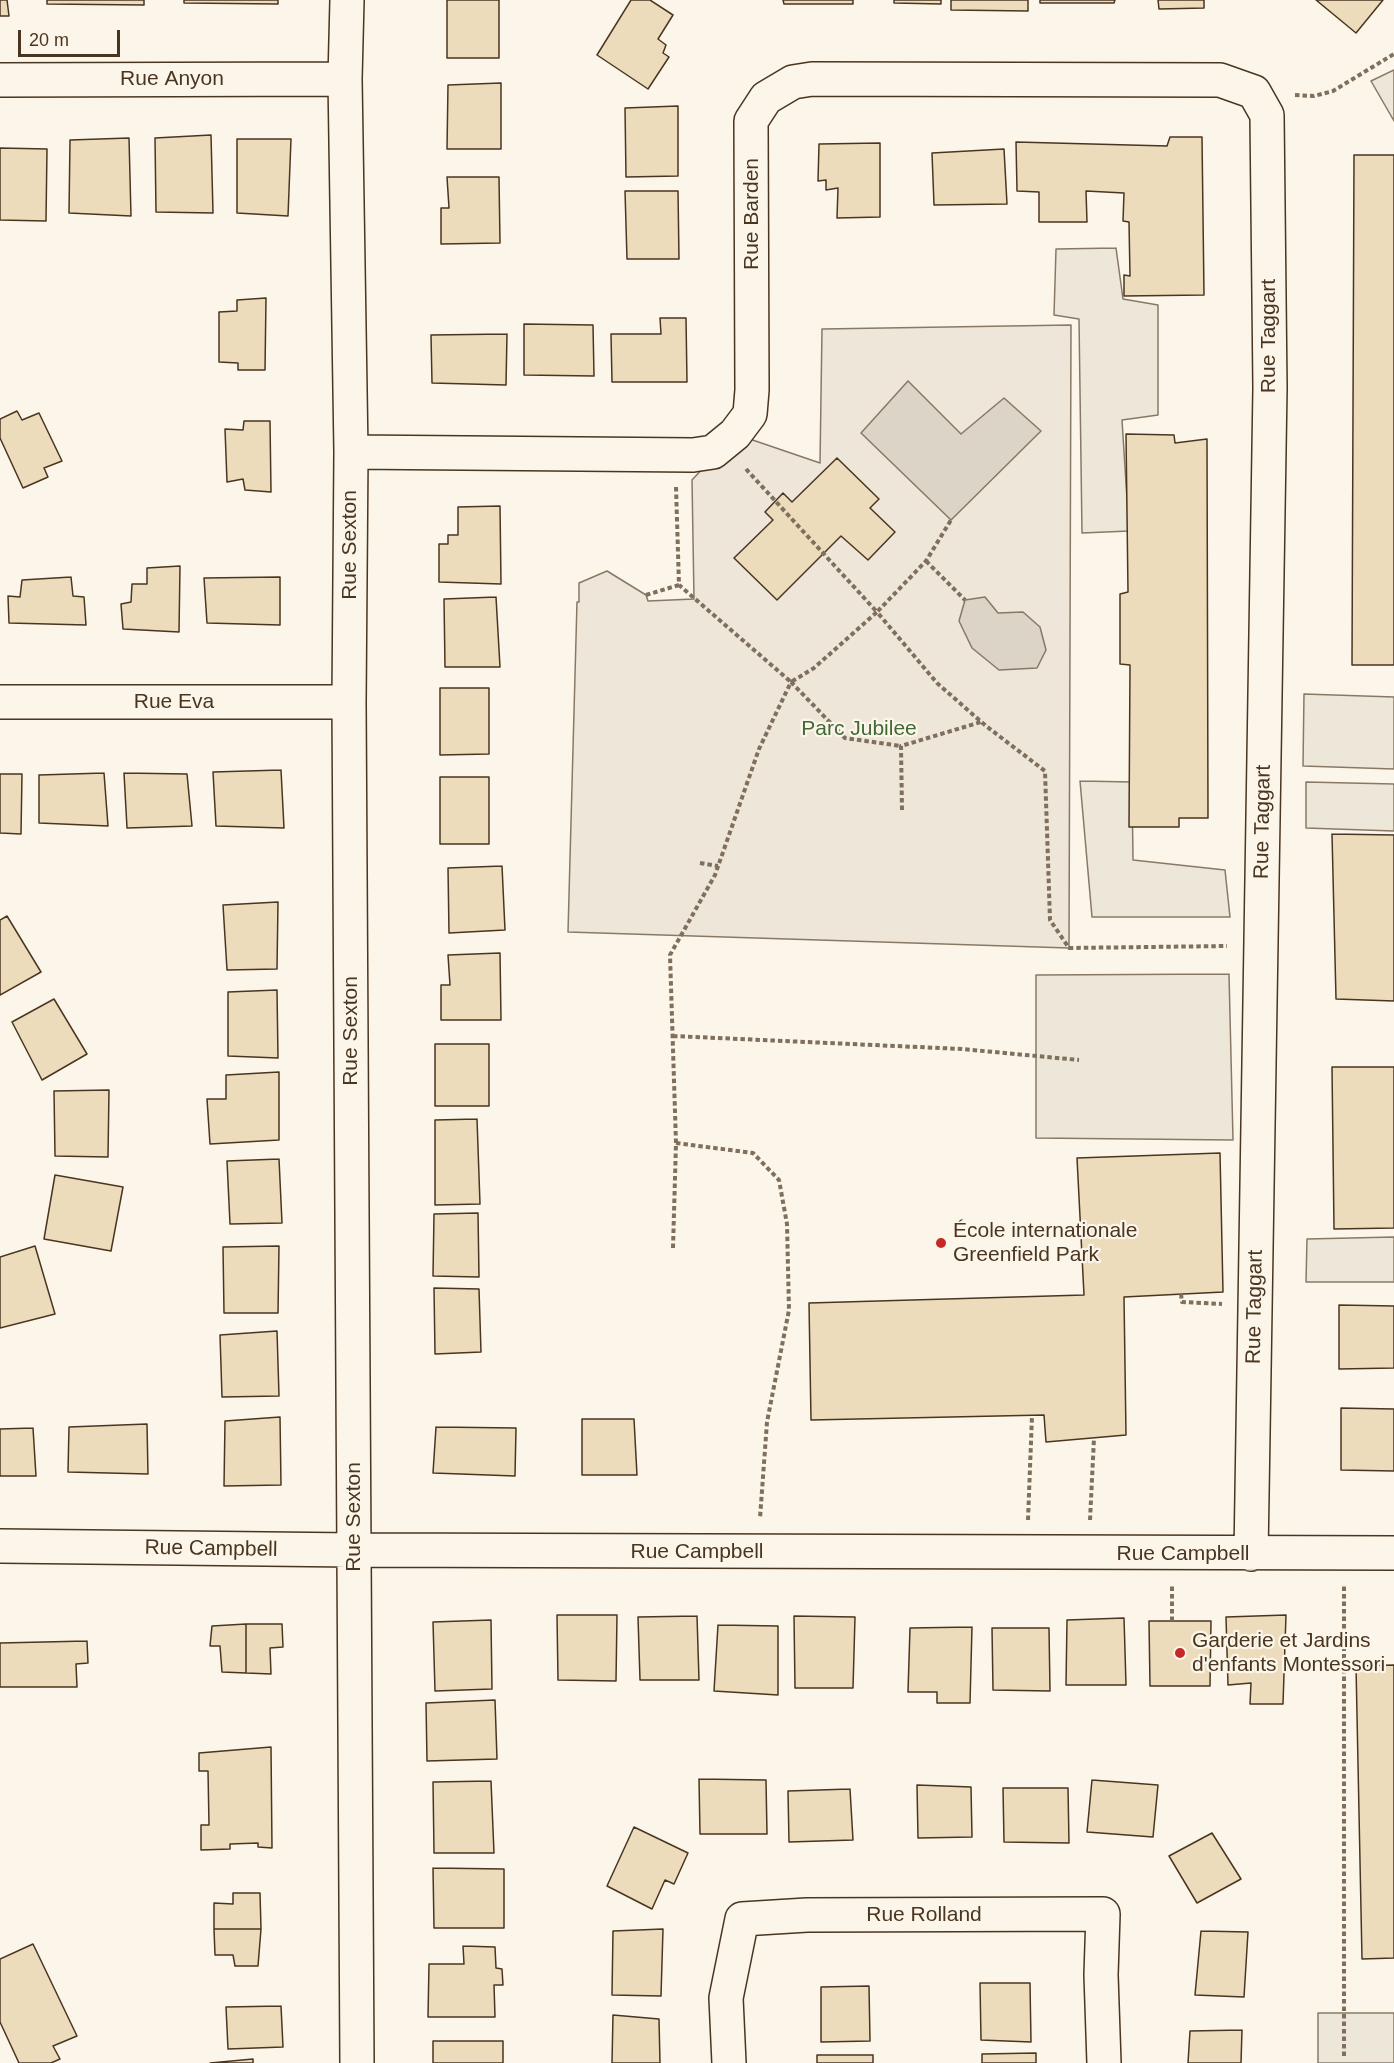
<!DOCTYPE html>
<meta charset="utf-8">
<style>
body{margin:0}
#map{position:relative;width:1394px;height:2063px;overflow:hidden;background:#fbf6e9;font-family:Helvetica,sans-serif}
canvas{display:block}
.scale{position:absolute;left:18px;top:30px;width:102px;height:27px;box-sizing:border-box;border:3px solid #4a3520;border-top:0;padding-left:8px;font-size:18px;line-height:21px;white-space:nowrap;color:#4a3520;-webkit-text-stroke:4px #fbf6e9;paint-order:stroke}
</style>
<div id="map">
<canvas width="1394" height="2063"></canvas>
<div class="scale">20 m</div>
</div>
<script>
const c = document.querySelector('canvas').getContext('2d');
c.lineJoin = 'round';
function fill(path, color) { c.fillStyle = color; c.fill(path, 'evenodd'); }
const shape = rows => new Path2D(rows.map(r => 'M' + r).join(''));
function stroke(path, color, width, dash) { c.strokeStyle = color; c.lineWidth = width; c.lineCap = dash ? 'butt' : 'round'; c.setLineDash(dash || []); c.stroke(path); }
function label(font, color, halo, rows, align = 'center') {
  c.font = font + ' Helvetica,sans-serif'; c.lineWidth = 4.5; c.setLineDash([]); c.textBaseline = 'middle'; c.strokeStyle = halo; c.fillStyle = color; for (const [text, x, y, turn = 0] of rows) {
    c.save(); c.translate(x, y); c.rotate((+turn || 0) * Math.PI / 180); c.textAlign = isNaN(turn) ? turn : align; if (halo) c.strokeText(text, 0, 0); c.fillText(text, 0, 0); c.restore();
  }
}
const green = shape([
 [1071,325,1069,948,568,932,577,602,579,602,579,583,607,571,646,595,648,601,694,599,692,480,735,434,820,463,822,329,1071,325]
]);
fill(green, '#ede6d9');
stroke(green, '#887966', 1.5);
const parking = shape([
 [1394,70,1394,121,1371,81,1394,70],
 [1116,248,1123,299,1158,305,1158,415,1122,420,1129,531,1082,533,1079,319,1054,315,1056,249,1116,248],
 [1304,694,1394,697,1394,769,1303,766,1304,694],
 [1080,781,1132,782,1133,860,1225,870,1230,917,1092,917,1080,781],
 [1306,782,1394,784,1394,831,1306,828,1306,782],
 [1229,974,1233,1140,1036,1138,1036,975,1229,974],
 [1394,1237,1394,1282,1306,1282,1307,1239,1394,1237],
 [1318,2013,1394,2013,1394,2063,1318,2063,1318,2013]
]);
fill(parking, '#ede7d9');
stroke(parking, '#887966', 1.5);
const water = shape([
 [908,381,961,434,1004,398,1041,431,951,520,861,433,908,381],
 [985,597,998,613,1023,612,1040,627,1046,650,1037,668,999,670,972,648,959,621,965,600,985,597]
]);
fill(water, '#dcd4c6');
stroke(water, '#887966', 1.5);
const building = shape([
 [0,0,7,0,9,16,0,16,0,0],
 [47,0,144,0,144,5,47,4,47,0],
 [184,0,278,0,278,4,184,3,184,0],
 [447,0,499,0,499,58,447,58,447,0],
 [631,0,650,0,673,15,658,39,666,45,663,53,669,57,648,89,597,55,631,0],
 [783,0,853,0,853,4,784,4,783,0],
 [894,0,941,0,941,4,894,3,894,0],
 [951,0,1028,0,1028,11,951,10,951,0],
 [1040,0,1115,0,1114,3,1040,3,1040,0],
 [1158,0,1204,0,1204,8,1159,9,1158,0],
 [1316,0,1383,0,1356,33,1316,0],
 [501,83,501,149,447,149,448,85,501,83],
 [678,106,678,176,626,177,625,108,678,106],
 [211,135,213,213,156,212,155,138,211,135],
 [1170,137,1202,137,1204,295,1124,296,1124,275,1130,276,1129,222,1123,221,1124,193,1086,191,1087,222,1039,222,1039,192,1017,191,1016,142,1167,146,1170,137],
 [129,138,131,216,69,213,70,140,129,138],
 [237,139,291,139,288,216,237,213,237,139],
 [880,143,880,217,837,218,838,188,826,190,826,180,818,181,819,144,880,143],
 [0,148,47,149,46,221,0,220,0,148],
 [1004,149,1007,204,934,205,932,153,1004,149],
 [1354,155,1394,155,1394,665,1352,665,1354,155],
 [447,177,499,177,500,243,441,244,441,208,449,208,447,177],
 [625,191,678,191,679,259,627,259,625,191],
 [266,298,265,370,238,370,238,363,219,362,219,312,237,311,237,300,266,298],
 [660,318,686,318,687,382,612,382,611,334,661,334,660,318],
 [524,324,593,325,594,376,524,375,524,324],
 [507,334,506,385,432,383,431,335,507,334],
 [17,411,22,420,39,413,62,461,44,468,48,477,23,488,0,438,0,419,17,411],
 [244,421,270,421,271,492,245,490,243,479,227,482,225,429,243,430,244,421],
 [1126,434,1174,435,1175,443,1207,439,1208,818,1179,818,1179,827,1129,827,1130,665,1120,664,1120,594,1128,592,1126,434],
 [837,458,879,499,870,508,895,532,868,560,841,536,777,600,734,558,773,520,765,512,783,493,792,502,837,458],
 [500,506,501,584,439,582,439,544,448,544,448,535,458,535,458,507,500,506],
 [180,566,179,632,123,629,121,604,131,602,132,584,147,584,147,568,180,566],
 [71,577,73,596,84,597,86,625,9,623,8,596,20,597,22,580,71,577],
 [280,577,280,625,207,623,204,578,280,577],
 [496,597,500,667,445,667,444,599,496,597],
 [440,688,489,688,489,754,440,755,440,688],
 [281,770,284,828,216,826,213,772,281,770],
 [104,773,108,826,39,823,39,775,104,773],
 [124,773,187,774,192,826,127,828,124,773],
 [0,774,22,774,21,834,0,833,0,774],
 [440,777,489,777,489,844,440,844,440,777],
 [1332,834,1394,835,1394,1001,1336,999,1332,834],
 [502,866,505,930,449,933,448,868,502,866],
 [278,902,277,969,227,970,223,905,278,902],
 [7,916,41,972,0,995,0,920,7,916],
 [500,953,501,1020,441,1020,441,985,450,985,448,955,500,953],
 [277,990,278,1058,228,1056,228,992,277,990],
 [54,999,87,1054,42,1080,12,1022,54,999],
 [435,1044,489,1044,489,1106,435,1106,435,1044],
 [1332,1067,1394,1067,1394,1228,1334,1229,1332,1067],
 [279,1072,279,1140,210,1144,207,1099,226,1099,226,1075,279,1072],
 [109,1090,108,1157,55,1156,54,1091,109,1090],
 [477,1119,480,1204,435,1205,435,1120,477,1119],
 [1220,1153,1223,1292,1124,1297,1126,1435,1046,1442,1044,1415,811,1420,809,1303,1084,1295,1077,1158,1220,1153],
 [279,1159,282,1223,230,1224,227,1161,279,1159],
 [55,1175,123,1187,111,1251,44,1239,55,1175],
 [478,1213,479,1277,433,1276,434,1214,478,1213],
 [35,1246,55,1314,0,1328,0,1257,35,1246],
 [279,1246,278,1313,224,1313,223,1247,279,1246],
 [434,1288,479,1289,481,1352,435,1354,434,1288],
 [1339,1305,1394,1306,1394,1368,1339,1369,1339,1305],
 [277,1331,279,1396,222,1397,220,1335,277,1331],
 [1341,1408,1394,1409,1394,1471,1341,1470,1341,1408],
 [280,1417,281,1485,224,1486,225,1421,280,1417],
 [582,1419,634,1419,637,1475,582,1475,582,1419],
 [147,1424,148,1474,68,1472,69,1427,147,1424],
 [436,1427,516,1428,515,1476,433,1473,436,1427],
 [33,1428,36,1476,0,1476,0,1429,33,1428],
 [557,1615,617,1615,616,1681,558,1680,557,1615],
 [1286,1615,1283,1704,1250,1704,1251,1683,1228,1685,1226,1617,1286,1615],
 [697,1616,699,1680,640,1680,638,1617,697,1616],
 [794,1616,855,1617,853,1688,795,1688,794,1616],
 [1124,1618,1126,1685,1066,1685,1067,1620,1124,1618],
 [491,1620,492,1689,435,1691,433,1622,491,1620],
 [1149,1621,1211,1621,1210,1686,1150,1686,1149,1621],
 [246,1624,282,1624,283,1647,270,1648,271,1674,246,1673,246,1624],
 [246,1624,246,1673,222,1672,220,1646,210,1646,212,1626,246,1624],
 [718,1625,778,1626,778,1695,714,1691,718,1625],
 [972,1627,970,1703,937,1703,937,1692,908,1692,910,1628,972,1627],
 [992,1628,1049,1628,1050,1691,993,1690,992,1628],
 [87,1641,88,1663,76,1664,77,1687,0,1687,0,1643,87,1641],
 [1394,1665,1394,1958,1362,1959,1356,1666,1394,1665],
 [495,1700,497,1759,427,1761,426,1703,495,1700],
 [271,1747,272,1848,258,1847,258,1843,230,1844,230,1849,201,1850,201,1825,209,1825,208,1771,199,1771,199,1753,271,1747],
 [699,1779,766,1780,767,1834,700,1834,699,1779],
 [1092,1780,1158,1785,1153,1837,1087,1832,1092,1780],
 [491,1781,494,1853,434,1853,433,1782,491,1781],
 [917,1785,971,1787,972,1837,918,1838,917,1785],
 [1003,1788,1068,1788,1069,1843,1004,1842,1003,1788],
 [850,1789,853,1840,789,1842,788,1791,850,1789],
 [634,1827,688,1853,674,1884,665,1880,652,1909,607,1886,634,1827],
 [1212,1833,1241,1879,1197,1903,1169,1856,1212,1833],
 [433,1868,504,1869,504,1928,434,1928,433,1868],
 [233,1893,260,1893,261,1929,214,1929,214,1903,233,1904,233,1893],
 [214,1929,261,1929,258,1966,235,1966,233,1955,215,1955,214,1929],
 [663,1929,661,1996,612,1995,613,1931,663,1929],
 [1201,1931,1248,1932,1244,1997,1195,1995,1201,1931],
 [33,1944,77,2036,53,2046,60,2059,51,2063,19,2063,0,2022,0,1959,33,1944],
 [463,1946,495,1947,496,1968,502,1969,503,1985,494,1985,495,2017,428,2017,429,1964,464,1964,463,1946],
 [980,1983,1030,1983,1031,2042,981,2040,980,1983],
 [869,1986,870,2041,821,2042,821,1987,869,1986],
 [281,2006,283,2047,228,2049,226,2007,281,2006],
 [613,2015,659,2019,660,2063,612,2063,613,2015],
 [1242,2030,1241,2063,1188,2063,1190,2031,1242,2030],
 [433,2041,503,2041,503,2063,433,2063,433,2041],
 [1036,2053,1036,2063,982,2063,982,2054,1036,2053],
 [817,2055,873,2055,873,2063,817,2063,817,2055],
 [253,2059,253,2063,210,2063,253,2059]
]);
fill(building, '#ecdcbc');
stroke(building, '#4a3520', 1.5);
const minor = shape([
 [347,0,345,79,351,452,349,702,357,2063],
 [0,80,345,79],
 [351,452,693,455,713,452,735,434,750,414,752,390,751,121,766,98,793,82,812,79,1220,80,1254,92,1267,115,1270,388,1251,1554],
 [0,702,349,702],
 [0,1546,354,1550,1394,1553],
 [729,2063,726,1998,742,1919,807,1915,1103,1914,1101,1975,1104,2063]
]);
stroke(minor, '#4a3520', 36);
stroke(shape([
 [1295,95,1314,96,1333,91,1394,54],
 [746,469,877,612,926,561,951,520],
 [676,487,679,585,791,682,814,668,877,612,937,683,986,726,1045,771,1050,920,1069,948,1227,946],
 [926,561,965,600],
 [646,595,679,585],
 [902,810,901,746,981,722],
 [700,863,718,866],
 [673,1036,962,1049,1079,1060],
 [676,1143,753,1153,779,1180,787,1224,789,1310,767,1422,760,1518],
 [673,1248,676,1143,670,955,715,875,759,749,791,682,845,738,901,746],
 [1181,1294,1182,1302,1222,1304],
 [1028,1520,1032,1416],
 [1090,1520,1094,1438],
 [1172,1621,1172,1586],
 [1344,2056,1344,1586]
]), '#7f6f5c', 4, [4.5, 3]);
stroke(minor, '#fbf6e9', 33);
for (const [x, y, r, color] of [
 [941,1243,6,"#c62828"],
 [1180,1653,6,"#c62828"]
]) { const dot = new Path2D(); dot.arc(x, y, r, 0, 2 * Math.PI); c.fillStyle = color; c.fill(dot); stroke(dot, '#fbf6e9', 2); }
label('21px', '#4a3520', '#fbf6e9', [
 ["Rue Anyon",172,79],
 ["Rue Barden",752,214,-90],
 ["Rue Taggart",1269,336,-90],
 ["Rue Sexton",350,545,-90],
 ["Rue Eva",174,702],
 ["Rue Taggart",1263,822,-89],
 ["Rue Sexton",351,1031,-90],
 ["Rue Taggart",1255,1307,-89],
 ["Rue Sexton",354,1517,-90],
 ["Rue Campbell",211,1549,1],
 ["Rue Campbell",697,1552],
 ["Rue Campbell",1183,1554],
 ["Rue Rolland",924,1915]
]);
label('21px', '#436837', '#fbf6e9', [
 ["Parc Jubilee",859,729]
]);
label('21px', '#4a3520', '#fbf6e9', [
 ["École internationale",953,1231],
 ["Greenfield Park",953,1255],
 ["Garderie et Jardins",1192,1641],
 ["d'enfants Montessori",1192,1665]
], 'left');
</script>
